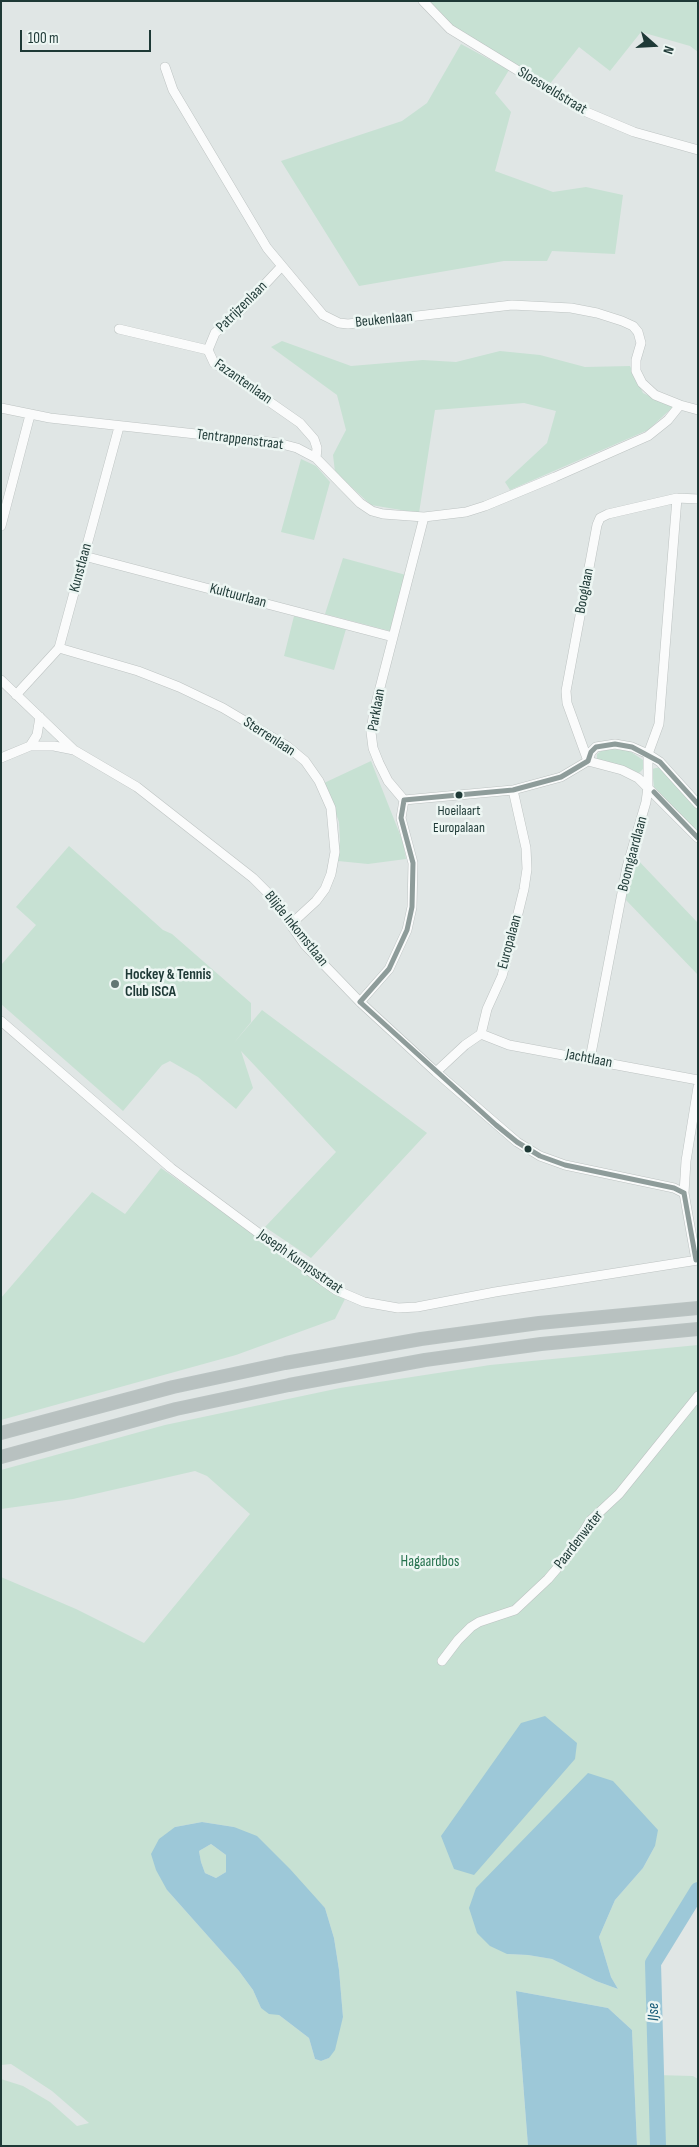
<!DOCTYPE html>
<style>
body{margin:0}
#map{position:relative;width:699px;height:2147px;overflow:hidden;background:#e0e6e5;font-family:"Sofia Sans Condensed",sans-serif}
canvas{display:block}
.frame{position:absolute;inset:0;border:2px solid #1e3936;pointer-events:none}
.north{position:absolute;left:629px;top:20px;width:50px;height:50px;-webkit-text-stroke:4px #edf6f3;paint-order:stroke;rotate:109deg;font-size:14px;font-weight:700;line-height:20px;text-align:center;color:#1e3936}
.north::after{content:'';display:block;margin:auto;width:18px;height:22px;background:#1e3936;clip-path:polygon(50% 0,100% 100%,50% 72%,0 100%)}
.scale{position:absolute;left:20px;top:30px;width:131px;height:22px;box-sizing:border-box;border:2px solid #1e3936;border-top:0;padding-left:6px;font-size:15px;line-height:18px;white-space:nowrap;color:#1e3936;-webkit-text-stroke:4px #edf6f3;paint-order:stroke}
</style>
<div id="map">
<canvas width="699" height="2147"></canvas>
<div class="frame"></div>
<div class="north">N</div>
<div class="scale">100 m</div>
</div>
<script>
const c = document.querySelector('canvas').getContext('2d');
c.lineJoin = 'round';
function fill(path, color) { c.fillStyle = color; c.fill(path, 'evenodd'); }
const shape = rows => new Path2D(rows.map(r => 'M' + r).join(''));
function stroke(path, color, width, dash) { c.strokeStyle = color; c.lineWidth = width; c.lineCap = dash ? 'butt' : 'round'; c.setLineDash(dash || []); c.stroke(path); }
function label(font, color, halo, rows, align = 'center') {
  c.font = font + ' "Sofia Sans Condensed",sans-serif'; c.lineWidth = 5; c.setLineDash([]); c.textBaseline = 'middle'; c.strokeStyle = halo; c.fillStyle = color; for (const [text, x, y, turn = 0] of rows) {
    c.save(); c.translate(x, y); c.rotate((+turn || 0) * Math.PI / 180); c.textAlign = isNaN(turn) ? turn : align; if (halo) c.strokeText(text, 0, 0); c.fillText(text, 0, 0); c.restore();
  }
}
fill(shape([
 [429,1,698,1,698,52,690,46,641,32,610,71,579,47,549,85,450,24],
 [461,44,509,70,495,93,511,112,495,171,553,192,586,187,623,195,615,254,552,251,547,261,504,261,359,286,281,161,402,121,427,103],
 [282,341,351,366,423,360,456,362,500,351,540,355,585,367,630,366,643,393,673,407,648,430,510,490,505,482,547,443,556,411,524,403,435,410,419,513,371,505,335,472,333,455,346,430,337,395,271,347],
 [301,459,316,466,330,482,314,540,281,532],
 [343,558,406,575,390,631,325,614],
 [294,616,346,629,334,670,284,656],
 [604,749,628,750,643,760,643,769,639,773,623,766,597,761,597,754],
 [371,761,403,842,406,859,368,864,338,861,340,840,339,822,324,783],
 [660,767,698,810,698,833,654,787,652,769],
 [69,846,163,930,172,934,251,1003,251,1022,233,1044,262,1010,427,1133,311,1258,265,1227,336,1152,241,1051,253,1088,236,1109,198,1077,170,1061,162,1065,123,1111,1,1004,1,965,36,925,16,907],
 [635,857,698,923,698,975,625,899],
 [161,1168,345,1299,335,1319,236,1355,1,1420,1,1298,92,1192,125,1214],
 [698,1345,698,1890,653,1963,656,2075,693,2076,698,2079,698,2146,637,2146,632,2030,608,2008,516,1991,528,2146,1,2146,1,2079,23,2086,50,2102,77,2126,89,2123,52,2091,11,2064,1,2065,1,1577,76,1609,144,1643,250,1514,207,1476,195,1471,73,1499,1,1509,1,1470,165,1425,340,1388,490,1365],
 [202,1822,234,1827,325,1908,334,1938,339,1970,343,2017,329,2058,321,2061,315,2059,309,2038,279,2015,261,2008,253,1990,239,1971,167,1890,175,1827],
 [655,1846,643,1868,615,1900,599,1937,611,1977,618,1989,596,1981,552,1959,528,1955,507,1954],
 [211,1844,226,1855,226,1872,216,1878,205,1873,201,1862,199,1851]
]), '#c7e1d3');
fill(shape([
 [545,1716,577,1743,575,1759,474,1875,454,1869,441,1836,521,1723],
 [588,1773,613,1781,658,1830,655,1846,643,1868,615,1900,599,1937,611,1977,618,1989,596,1981,552,1959,528,1955,507,1954,490,1946,477,1933,469,1908,476,1888],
 [202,1822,234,1827,257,1836,290,1869,325,1908,334,1938,339,1970,343,2017,335,2050,329,2058,321,2061,315,2059,309,2038,279,2015,269,2014,261,2008,253,1990,239,1971,167,1890,156,1870,151,1854,159,1839,175,1827],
 [211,1844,226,1855,226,1872,216,1878,205,1873,201,1862,199,1851],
 [516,1991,608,2008,632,2030,637,2146,528,2146]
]), '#9dc8d8');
stroke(shape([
 [658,2146,653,1963,698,1890]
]), '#9dc8d8', 16);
const minor = shape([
 [423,1,450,29,584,111,634,132,698,150],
 [165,67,173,90,267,248,323,315,339,323,348,324,512,305,571,308,597,313,622,321,633,326,638,332,641,343,636,360,636,371,642,383,655,395,680,405,698,410],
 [119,329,208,350,214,363,300,423,314,439,317,448,316,458],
 [208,350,215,333,238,313,281,267],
 [1,408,50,418,278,443,297,448,316,458,360,503,372,511,383,514,424,517,466,512,485,506,555,477,648,436,668,420,680,405],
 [1,526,30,415],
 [84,556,393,637],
 [59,648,138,671,179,687,223,708,287,746,305,761,319,781,331,808,335,852,331,874,325,889,316,901,291,924],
 [1,680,73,749],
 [16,695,59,648,119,427],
 [30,746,37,735,40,717],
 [1,758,30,746,54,746,74,750,137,787,253,878,269,894,305,945,360,1002,436,1072,517,1142,540,1156,565,1165,674,1188,684,1193],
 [588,761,567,703,566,691,597,525,600,518,608,514,677,498,698,499],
 [588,761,591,752,596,747,615,744,632,747,648,754,660,762,698,804],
 [588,761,622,770,638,778,698,838],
 [404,800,513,790,561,777,588,761],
 [360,1002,389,969,407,930,412,907,413,863,401,818,404,800,388,781,379,763,373,748,371,732,374,711,424,517],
 [1,1021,171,1168,323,1281,336,1290,364,1302,398,1308,417,1307,495,1292,698,1260],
 [481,1034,509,1045,698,1080],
 [590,1059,627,867,646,802,648,787,648,754,659,724,677,498],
 [436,1072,465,1045,481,1034,487,1009,502,976,511,942,524,889,527,869,526,848,513,790],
 [696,1260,684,1193,686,1161,698,1087],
 [442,1661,458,1640,471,1627,479,1622,515,1610,548,1579,571,1552,590,1521,619,1494,698,1396]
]);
const highway = shape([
 [1,1433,173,1387,285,1363,421,1339,539,1323,698,1308],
 [1,1457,176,1409,289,1385,425,1360,541,1344,698,1329]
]);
stroke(minor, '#bdc3c2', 10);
stroke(highway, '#bac3c2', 14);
stroke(minor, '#fafbfb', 9);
stroke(highway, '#b8c1c0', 12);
stroke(shape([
 [588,761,591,752,596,747,615,744,632,747,660,762,698,804],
 [654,792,698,838],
 [404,800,513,790,561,777,588,761],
 [360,1002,496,1125,517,1142,540,1156,565,1165,674,1188,684,1193],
 [360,1002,389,969,407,930,412,907,413,863,401,818,404,800],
 [684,1193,696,1260]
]), '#8e9c9a', 5);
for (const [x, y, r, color] of [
 [459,795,4.5,"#1e3936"],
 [115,984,5,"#627673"],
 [528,1149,4.5,"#1e3936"]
]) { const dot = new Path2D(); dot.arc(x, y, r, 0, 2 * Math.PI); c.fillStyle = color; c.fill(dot); stroke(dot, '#edf6f3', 2); }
label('14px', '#1e3936', '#edf6f3', [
 ["Hoeilaart",459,811],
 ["Europalaan",459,828]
]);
label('15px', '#1e3936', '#edf6f3', [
 ["Sloesveldstraat",552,91,31],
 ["Patrijzenlaan",242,307,-45],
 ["Beukenlaan",384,320,-6],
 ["Fazantenlaan",243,382,35],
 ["Tentrappenstraat",240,440,7],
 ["Kunstlaan",81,568,-75],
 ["Booglaan",585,591,-79],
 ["Kultuurlaan",238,596,15],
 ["Parklaan",377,710,-80],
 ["Sterrenlaan",269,737,33],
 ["Boomgaardlaan",633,854,-75],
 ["Blijde Inkomstlaan",296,929,51],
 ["Europalaan",510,942,-75],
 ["Jachtlaan",589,1059,11],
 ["Joseph Kumpsstraat",300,1262,35],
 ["Paardenwater",579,1540,-52]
]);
label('bold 15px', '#1e3936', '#edf6f3', [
 ["Hockey & Tennis",125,975],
 ["Club ISCA",125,992]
], 'left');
label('15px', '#26724e', '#edf6f3', [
 ["Hagaardbos",430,1562]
]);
label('italic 16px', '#165a77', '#edf6f3', [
 ["IJse",654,2012,-92]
]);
</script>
